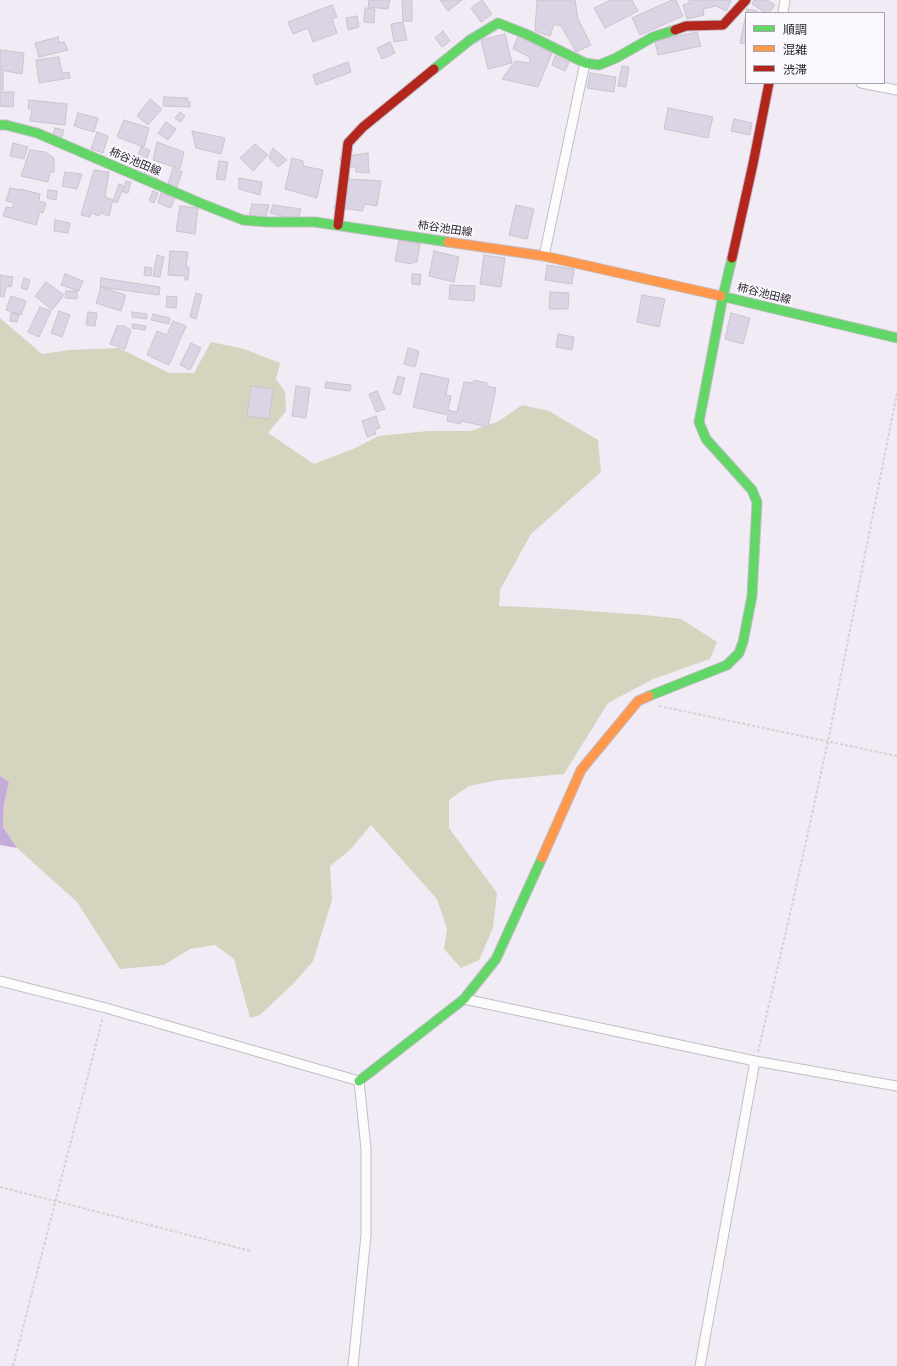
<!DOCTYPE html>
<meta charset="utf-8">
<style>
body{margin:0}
#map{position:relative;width:897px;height:1366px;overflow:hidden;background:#f0ebf4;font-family:"IBM Plex Sans","Noto Sans JP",sans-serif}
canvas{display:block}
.legend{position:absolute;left:745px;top:12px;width:140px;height:72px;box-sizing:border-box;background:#faf7fe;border:1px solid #a6a3aa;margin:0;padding:5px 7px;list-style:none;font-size:12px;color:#29262c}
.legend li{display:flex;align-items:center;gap:8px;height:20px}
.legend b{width:20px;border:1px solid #a6a3aa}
</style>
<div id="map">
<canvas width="897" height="1366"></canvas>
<ul class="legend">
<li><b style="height:5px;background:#63d668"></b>順調</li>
<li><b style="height:5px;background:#ff974d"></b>混雑</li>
<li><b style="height:5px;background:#b3261e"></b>渋滞</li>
</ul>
</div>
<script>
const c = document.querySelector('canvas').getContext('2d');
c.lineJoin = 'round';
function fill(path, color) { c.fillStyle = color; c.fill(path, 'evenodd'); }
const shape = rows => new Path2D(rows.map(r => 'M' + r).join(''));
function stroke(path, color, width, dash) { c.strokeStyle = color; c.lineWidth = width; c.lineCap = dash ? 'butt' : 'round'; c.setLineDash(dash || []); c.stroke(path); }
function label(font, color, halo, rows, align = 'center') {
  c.font = font + ' "IBM Plex Sans","Noto Sans JP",sans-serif'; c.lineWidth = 4; c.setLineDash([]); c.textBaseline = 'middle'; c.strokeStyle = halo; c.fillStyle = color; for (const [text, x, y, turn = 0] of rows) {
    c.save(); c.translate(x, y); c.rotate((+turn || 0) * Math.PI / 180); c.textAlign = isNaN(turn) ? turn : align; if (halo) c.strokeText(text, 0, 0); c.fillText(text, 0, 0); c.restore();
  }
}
fill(shape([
 [0,318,42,354,70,350,119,348,169,373,194,373,211,342,244,349,280,363,276,379,285,392,286,411,268,433,314,464,353,449,379,436,428,431,471,431,499,421,522,405,549,411,598,440,601,472,531,534,500,590,499,606,547,608,645,615,681,619,717,642,710,659,653,679,608,703,564,774,499,780,469,786,449,800,449,828,497,893,493,928,479,960,461,968,444,949,447,929,437,899,371,825,350,850,330,866,332,900,313,961,295,982,260,1015,250,1018,234,959,215,945,190,949,164,965,120,969,77,902,17,848,3,827,4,804,9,782,0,776]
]), '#d5d4bf');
fill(shape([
 [0,776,9,782,4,804,3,827,17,848,0,845]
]), '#c4abda');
const building = shape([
 [369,0,390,0,388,9,368,7,369,0],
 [440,0,462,0,448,11,440,0],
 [482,0,492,14,481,22,471,8,482,0],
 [537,0,575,0,578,19,591,45,576,52,561,26,554,24,550,36,535,31,537,0],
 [611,0,632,0,638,11,605,28,594,8,611,0],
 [672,0,676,0,683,16,640,35,632,18,672,0],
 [689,0,729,0,731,1,726,11,716,6,703,9,704,15,687,19,683,5,690,3,689,0],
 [754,0,767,0,775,5,769,13,765,13,752,4,754,0],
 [402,1,412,1,412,21,403,21,402,1],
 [332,5,337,17,332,19,337,33,313,42,308,28,293,34,288,22,332,5],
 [365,8,375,9,374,23,364,22,365,8],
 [747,9,757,11,757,13,746,13,746,44,740,43,747,9],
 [357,16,359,27,348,30,346,18,357,16],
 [403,22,407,40,394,42,391,24,403,22],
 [443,31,450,41,442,47,435,38,443,31],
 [697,32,701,46,658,55,655,41,697,32],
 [505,34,512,63,488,69,481,40,505,34],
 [518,36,552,53,538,87,502,79,515,61,530,63,530,57,513,49,518,36],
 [58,37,59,43,64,42,68,50,39,57,35,43,58,37],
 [390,42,395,53,382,59,377,48,390,42],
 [0,50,24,53,22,74,0,70,0,50],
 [555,56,569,62,565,71,552,65,555,56],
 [59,57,62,73,69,72,70,78,39,83,36,60,59,57],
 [348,62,351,72,316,85,313,75,348,62],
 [622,66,629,67,626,87,618,86,622,66],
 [0,72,3,72,3,90,0,90,0,72],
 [590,73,616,77,614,92,587,88,590,73],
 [0,92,14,92,13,107,0,106,0,92],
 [164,97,188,98,187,102,190,102,190,107,163,106,164,97],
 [150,99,162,109,148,125,137,116,150,99],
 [29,100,67,104,65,125,30,121,32,109,28,109,29,100],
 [668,108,713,117,708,138,664,129,668,108],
 [180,112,185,116,180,122,175,118,180,112],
 [78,113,98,118,94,132,74,126,78,113],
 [734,119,752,123,750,135,731,131,734,119],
 [124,120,149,128,144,147,117,137,124,120],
 [166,122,176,129,168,140,158,133,166,122],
 [55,128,64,130,61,140,52,138,55,128],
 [192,131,225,138,221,154,196,148,192,131],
 [97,132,108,136,103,153,91,149,97,132],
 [157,142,184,152,180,169,153,160,157,142],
 [13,143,28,147,24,159,10,156,13,143],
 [255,144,268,155,253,171,240,158,255,144],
 [141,147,150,150,144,167,135,164,141,147],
 [273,148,287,160,278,167,269,158,273,148],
 [30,150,45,152,54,158,54,172,50,172,48,182,21,176,30,150],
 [368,153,369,173,356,172,356,167,341,167,340,157,368,153],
 [292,158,303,161,303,166,323,170,317,198,285,189,292,158],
 [219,161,228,162,225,180,216,179,219,161],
 [147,164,162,168,157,179,144,175,147,164],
 [173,168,182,172,177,187,168,184,173,168],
 [94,170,109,172,105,197,113,200,109,216,101,213,99,216,91,213,90,217,81,215,94,170],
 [65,172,82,174,77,189,62,186,65,172],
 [239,178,262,182,260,195,239,189,239,178],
 [349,179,381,181,377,206,365,204,362,211,334,207,349,179],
 [126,181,131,182,128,193,123,192,126,181],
 [119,184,124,186,117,203,113,201,119,184],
 [10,188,19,190,20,189,40,194,39,201,46,203,43,213,40,212,36,225,3,216,6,207,12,208,14,203,6,201,10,188],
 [48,190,57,191,56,200,47,198,48,190],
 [153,191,158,193,154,203,149,201,153,191],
 [161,193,175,198,171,208,158,203,161,193],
 [252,204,269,205,265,219,249,216,252,204],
 [273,205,301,209,298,220,270,213,273,205],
 [516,205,534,209,527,239,509,235,516,205],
 [180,206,198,208,195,234,176,231,180,206],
 [55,220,70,223,68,233,54,231,55,220],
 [399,240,420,244,417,262,413,262,412,264,395,261,399,240],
 [170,251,188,252,186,267,189,267,188,280,185,280,185,276,168,275,170,251],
 [434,251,459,257,454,282,429,276,434,251],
 [157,255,164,257,160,277,153,276,157,255],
 [484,255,505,258,501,287,480,284,484,255],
 [547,265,574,269,572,284,545,280,547,265],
 [145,267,152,268,151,276,144,275,145,267],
 [65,274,83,281,79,291,61,285,65,274],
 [412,274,421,274,420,285,412,284,412,274],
 [0,275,13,277,11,287,6,286,4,297,0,296,0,275],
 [24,278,30,280,27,290,21,288,24,278],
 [101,278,160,287,159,295,100,287,101,278],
 [46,282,64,295,52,310,35,296,46,282],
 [450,285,475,286,474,301,449,299,450,285],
 [101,287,126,295,121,311,96,303,101,287],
 [66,291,77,291,77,299,65,298,66,291],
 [550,292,569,293,568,309,549,309,550,292],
 [196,293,202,295,196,319,190,317,196,293],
 [642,295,665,299,659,327,637,322,642,295],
 [11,296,26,301,21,315,6,310,11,296],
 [167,296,177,297,176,308,166,307,167,296],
 [40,307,51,311,39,337,28,332,40,307],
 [59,311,70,315,62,337,51,333,59,311],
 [88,312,97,313,95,326,86,325,88,312],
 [132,312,147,314,147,319,132,317,132,312],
 [11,313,19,314,17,322,10,321,11,313],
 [731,313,750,318,743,344,725,339,731,313],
 [153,314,170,318,169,324,151,320,153,314],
 [173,321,186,326,169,365,147,355,157,331,167,335,173,321],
 [133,324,146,326,145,330,132,328,133,324],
 [117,326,124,326,131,330,125,349,110,344,117,326],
 [558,334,574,337,572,350,556,347,558,334],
 [191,343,201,348,190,370,180,365,191,343],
 [408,348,419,351,415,367,404,364,408,348],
 [421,373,449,379,446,395,451,396,448,410,457,412,464,382,473,383,474,380,487,383,486,386,496,388,488,427,461,421,460,424,447,421,448,415,413,407,421,373],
 [398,376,405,378,400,395,393,393,398,376],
 [326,382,351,385,350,391,325,388,326,382],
 [251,386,273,389,269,419,247,416,251,386],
 [296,386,310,388,306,418,292,416,296,386],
 [377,391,385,409,376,412,369,394,377,391],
 [376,416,380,428,374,430,376,434,367,437,362,421,376,416]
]);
fill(building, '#dcd3e4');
stroke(building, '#c8c5cc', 1);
const street = shape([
 [783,13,785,0],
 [861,83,897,90],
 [544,256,585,63],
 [0,981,106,1008,359,1081,366,1149,366,1235,353,1366],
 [464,999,755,1061,897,1086],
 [700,1366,755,1061]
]);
const fast = shape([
 [434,69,470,40,498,23,526,34,585,63,599,65,616,58,653,37,675,30],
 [0,125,6,125,37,133,200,203,243,220,268,222,315,222,448,242],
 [721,296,897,338],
 [649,696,727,665,739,653,743,642,752,596,757,502,752,490,706,439,699,422,723,296,732,258],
 [359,1081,464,999,496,959,542,858]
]);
const slow = shape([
 [448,242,544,256,721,296],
 [542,858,581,770,638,701,649,696]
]);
const jam = shape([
 [675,30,686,26,723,25,746,0],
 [338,225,348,143,363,127,434,69],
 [732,258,753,164,769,83]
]);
stroke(street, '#c2bec5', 11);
stroke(fast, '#c2bec5', 11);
stroke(slow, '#c2bec5', 11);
stroke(jam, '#c2bec5', 11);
stroke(shape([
 [659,706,897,756],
 [758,1052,793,901,828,741,897,393],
 [0,1187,251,1251],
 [13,1366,103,1017]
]), '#d4d2d5', 2, [3, 2]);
stroke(street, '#fdfcfd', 9);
stroke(fast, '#63d668', 9);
stroke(slow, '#ff974d', 9);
stroke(jam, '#b3261e', 9);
label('11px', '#29262c', '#faf7fe', [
 ["柿谷池田線",135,162,23],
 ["柿谷池田線",445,229,8],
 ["柿谷池田線",764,294,14]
]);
</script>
